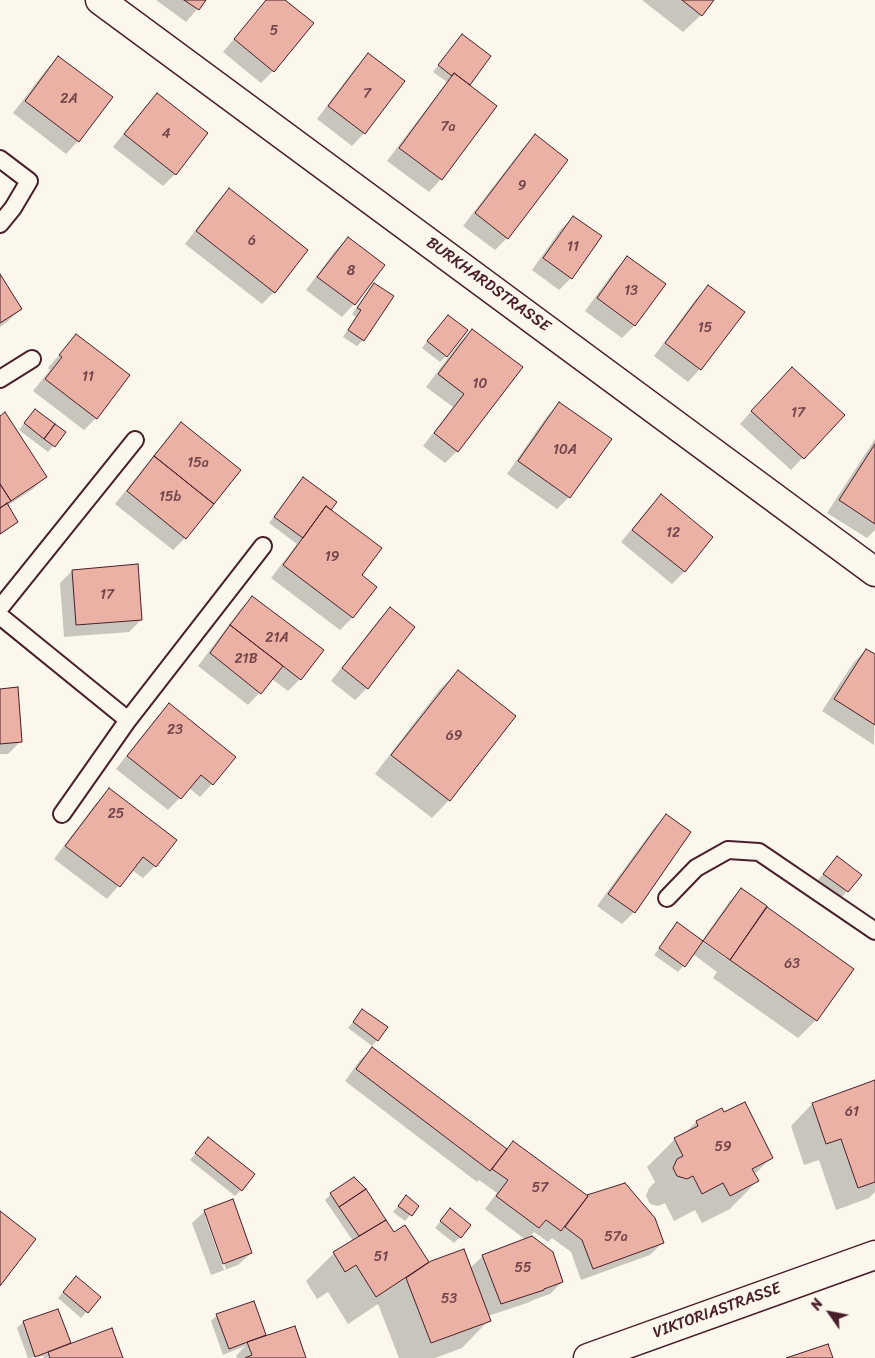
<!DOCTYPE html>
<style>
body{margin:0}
#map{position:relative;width:875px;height:1358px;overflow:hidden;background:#fbf7ec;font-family:Sriracha,sans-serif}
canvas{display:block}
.north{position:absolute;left:805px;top:1288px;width:50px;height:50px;-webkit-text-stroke:4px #fbf7ec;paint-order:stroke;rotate:303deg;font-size:14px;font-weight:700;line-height:20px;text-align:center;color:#4a1f2b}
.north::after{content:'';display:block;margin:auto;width:18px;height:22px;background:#4a1f2b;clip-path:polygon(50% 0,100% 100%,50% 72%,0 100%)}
</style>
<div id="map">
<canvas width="875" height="1358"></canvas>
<div class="north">N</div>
</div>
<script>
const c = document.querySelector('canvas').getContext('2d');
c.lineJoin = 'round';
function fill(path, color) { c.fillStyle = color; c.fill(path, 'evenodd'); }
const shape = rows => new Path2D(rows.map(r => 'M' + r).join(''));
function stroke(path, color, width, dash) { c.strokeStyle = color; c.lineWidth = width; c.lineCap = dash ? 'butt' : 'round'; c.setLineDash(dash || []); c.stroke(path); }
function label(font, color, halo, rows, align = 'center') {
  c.font = font + ' Sriracha,sans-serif'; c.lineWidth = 4.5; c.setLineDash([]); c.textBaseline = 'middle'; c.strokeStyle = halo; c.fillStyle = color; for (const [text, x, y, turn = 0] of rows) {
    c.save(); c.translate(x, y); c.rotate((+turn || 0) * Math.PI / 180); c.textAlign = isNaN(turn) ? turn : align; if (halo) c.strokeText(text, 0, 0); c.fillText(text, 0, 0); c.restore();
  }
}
fill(shape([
 [156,0,205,0,186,22],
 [267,0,283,0,273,71,261,83,223,52],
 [642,0,712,0,701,15,683,32],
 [462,36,490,56,468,85,441,179,429,192,387,161,447,82,433,72],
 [369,55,364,133,352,146,317,119,356,67],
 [58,58,111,97,78,141,66,154,13,113,46,70],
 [157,95,175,174,163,186,113,147,145,107],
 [535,136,507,238,495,250,463,226,523,148],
 [229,190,274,292,262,304,185,244,217,202],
 [574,217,571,278,559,290,532,270,561,229],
 [348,238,354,304,342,317,306,290,335,251],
 [627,258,664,284,634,326,622,338,585,311,615,270],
 [0,276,21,309,8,321,0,327],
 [374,284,363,340,357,346,343,337,356,317,352,314],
 [708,287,700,369,688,382,654,356,696,299],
 [442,322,446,356,440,362,422,348],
 [473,330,457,451,445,463,423,446,453,407,426,387,460,342],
 [76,335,96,418,84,430,33,391,50,370,48,368],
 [780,380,843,415,791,470,740,424],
 [559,404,569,497,557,509,507,474,547,416],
 [29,416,64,433,48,452,19,430],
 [0,417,46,476,33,489,7,506,17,522,0,535],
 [181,423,185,538,173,550,115,504,169,436],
 [875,439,875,530,867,538,827,513],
 [303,478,329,510,360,575,376,587,352,618,340,630,271,578,297,544,269,523],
 [661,496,712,537,684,572,672,584,621,542,649,508],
 [72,571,141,620,129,632,64,637,60,583],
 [253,597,300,679,288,691,272,679,248,705,198,666,240,610],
 [390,609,367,688,355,700,331,681,378,621],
 [866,650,875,656,874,745,822,711,854,662],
 [458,672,449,800,432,818,375,774,440,689],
 [0,690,20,742,8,754,0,754],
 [170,705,234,757,212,784,200,797,189,788,168,810,116,769,157,717],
 [110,790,155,866,143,878,132,870,107,899,54,859,97,802],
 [666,816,634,912,622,924,597,906,654,828],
 [831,864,860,875,841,898,818,880],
 [741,889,763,913,767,909,816,1020,798,1038,713,978,717,972,693,954,678,972,654,955,677,924,727,959,727,956,703,939,729,902],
 [362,1011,377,1040,372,1046,348,1028],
 [373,1048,506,1150,513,1142,587,1197,625,1185,662,1243,650,1255,581,1280,571,1252,552,1238,548,1242,534,1232,526,1240,485,1209,497,1193,479,1180,477,1182,345,1081,360,1060],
 [875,1082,875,1192,869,1198,836,1210,819,1160,804,1165,791,1126,812,1104],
 [724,1114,772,1157,754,1175,757,1181,730,1209,702,1223,695,1210,674,1221,665,1203,658,1206,650,1204,646,1196,649,1188,655,1182,647,1167,675,1139,683,1135,696,1122],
 [203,1145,241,1190,235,1196,190,1160],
 [331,1194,385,1220,381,1223,394,1234,404,1227,429,1263,470,1268,483,1256,562,1282,550,1294,533,1300,530,1302,488,1316,489,1320,462,1348,435,1358,399,1358,378,1304,348,1324,328,1292,317,1299,306,1281,334,1253,353,1241,325,1200],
 [406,1197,418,1206,405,1221,393,1212],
 [450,1210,460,1237,454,1243,435,1228],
 [205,1211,251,1253,238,1265,211,1275,192,1223],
 [205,1216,207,1216,226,1269,224,1270],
 [70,1284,100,1297,81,1318,58,1298],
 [58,1310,69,1343,66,1347,122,1358,43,1358,45,1356,28,1358,17,1328,23,1322],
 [217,1315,265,1335,261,1339,305,1358,237,1358,236,1356,245,1346,223,1355,211,1321]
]), '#0003');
const building = shape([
 [184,0,206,0,199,10,184,0],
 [266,0,285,0,314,23,274,72,234,39,266,0],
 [682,0,714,0,702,16,682,0],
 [462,34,491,56,470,85,454,73,452,76,438,65,462,34],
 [368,53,405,81,365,134,328,106,368,53],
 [58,56,113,97,79,142,25,101,58,56],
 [454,73,497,106,442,180,399,148,454,73],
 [157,93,208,133,176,175,124,134,157,93],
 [535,134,568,160,508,239,475,213,535,134],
 [229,188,308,250,275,293,196,231,229,188],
 [573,216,602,236,572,279,543,258,573,216],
 [348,237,385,265,355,305,317,277,348,237],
 [627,256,666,284,635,326,597,298,627,256],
 [0,274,22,309,0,323,0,274],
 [374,283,394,296,364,341,348,330,361,310,357,308,374,283],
 [708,285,745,312,701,370,665,343,708,285],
 [448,315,468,330,447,357,427,341,448,315],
 [472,329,523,367,458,452,434,433,464,394,438,374,472,329],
 [76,334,130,375,97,419,45,379,62,357,59,355,76,334],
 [792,367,845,415,804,459,751,411,792,367],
 [559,402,612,439,570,498,518,461,559,402],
 [35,409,55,424,44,439,24,423,35,409],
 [5,412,47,477,11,501,0,484,0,416,5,412],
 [181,422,241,470,214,504,154,456,181,422],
 [55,424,66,432,55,447,44,439,55,424],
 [875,444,875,524,839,500,875,444],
 [154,456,214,504,186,539,127,491,154,456],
 [303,477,337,502,331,510,326,506,303,538,274,517,303,477],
 [0,484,11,501,0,508,0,484],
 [661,494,713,537,685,572,632,530,661,494],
 [7,503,18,522,0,534,0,508,7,503],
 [326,506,382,548,362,575,377,587,353,618,283,565,326,506],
 [138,564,142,620,76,625,72,570,138,564],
 [252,596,324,650,301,680,230,625,252,596],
 [390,607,415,627,368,689,342,668,390,607],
 [230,625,283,666,261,694,210,653,230,625],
 [866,649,875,654,875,725,834,699,866,649],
 [458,670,516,716,450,801,391,755,458,670],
 [18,687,22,742,0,744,0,689,18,687],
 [169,703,236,757,213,785,201,775,181,799,127,756,169,703],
 [109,788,177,840,156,867,143,857,120,887,65,846,109,788],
 [666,814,691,832,635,913,608,894,666,814],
 [837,856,862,875,848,892,823,874,837,856],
 [741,888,767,906,730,960,703,941,741,888],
 [767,907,854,969,817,1021,730,960,767,907],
 [677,922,703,941,685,967,659,948,677,922],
 [362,1009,388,1027,378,1041,353,1022,362,1009],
 [372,1047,507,1149,490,1171,356,1069,372,1047],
 [875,1080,875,1182,858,1188,841,1139,826,1144,812,1103,875,1080],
 [745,1102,773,1158,752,1169,759,1181,730,1196,723,1183,702,1194,693,1176,687,1179,677,1176,673,1168,677,1159,683,1156,674,1138,698,1126,696,1121,722,1108,724,1112,745,1102],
 [208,1137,255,1174,242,1191,195,1153,208,1137],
 [513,1141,588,1196,561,1231,546,1220,539,1228,496,1196,508,1180,492,1169,513,1141],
 [354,1177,366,1189,339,1207,330,1193,354,1177],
 [625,1183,655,1218,664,1243,593,1269,582,1240,565,1227,588,1196,587,1195,625,1183],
 [366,1189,386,1220,359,1236,339,1207,366,1189],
 [406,1195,419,1206,412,1216,398,1206,406,1195],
 [233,1199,252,1253,223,1264,204,1210,233,1199],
 [450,1208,471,1225,461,1238,440,1221,450,1208],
 [0,1211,36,1239,0,1286,0,1211],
 [386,1220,394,1232,405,1225,429,1262,376,1297,356,1265,345,1272,333,1252,386,1220],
 [532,1236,553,1252,563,1282,544,1289,544,1290,501,1304,482,1255,532,1236],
 [464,1249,491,1321,431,1343,406,1278,431,1261,464,1249],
 [76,1276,101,1297,88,1313,63,1292,76,1276],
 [254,1301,266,1335,229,1349,216,1314,254,1301],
 [58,1309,71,1343,35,1357,23,1321,58,1309],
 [295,1326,306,1358,245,1358,252,1355,247,1342,295,1326],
 [112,1328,123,1358,50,1358,48,1352,112,1328],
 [828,1344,833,1358,786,1358,828,1344]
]);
fill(building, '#eab1a4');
stroke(building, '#4a1f2b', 1);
const lane = shape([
 [0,159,29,181,13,208,0,224],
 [0,379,32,359],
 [0,608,135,440],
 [0,616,128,720,263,546],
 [62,814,128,720],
 [667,898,696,868,728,850,759,852,875,931]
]);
const street = shape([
 [100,0,875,572]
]);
const secondary = shape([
 [588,1358,875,1255]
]);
stroke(lane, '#4a1f2b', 20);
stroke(street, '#4a1f2b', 31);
stroke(secondary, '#4a1f2b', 31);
stroke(lane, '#fbf7ec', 16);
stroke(street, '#fbf7ec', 28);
stroke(secondary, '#fbf7ec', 28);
label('14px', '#724449', null, [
 ["5",274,31],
 ["7",367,94],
 ["2A",69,99],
 ["7a",448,127],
 ["4",166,134],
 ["9",522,186],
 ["6",252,241],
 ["11",573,247],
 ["8",351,271],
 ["13",631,291],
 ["15",705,328],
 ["11",88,377],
 ["10",480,384],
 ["17",798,413],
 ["10A",565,450],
 ["15a",198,463],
 ["15b",170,497],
 ["12",673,533],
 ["19",332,557],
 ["17",107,595],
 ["21A",277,638],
 ["21B",246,659],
 ["23",175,730],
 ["69",454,736],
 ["25",116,814],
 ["63",792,964],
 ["61",852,1112],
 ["59",723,1147],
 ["57",540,1188],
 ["57a",616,1237],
 ["51",381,1257],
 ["55",523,1268],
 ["53",449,1299]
]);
label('16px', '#4a1f2b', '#fbf7ec', [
 ["BURKHARDSTRASSE",488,285,36],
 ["VIKTORIASTRASSE",717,1311,-20]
]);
</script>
